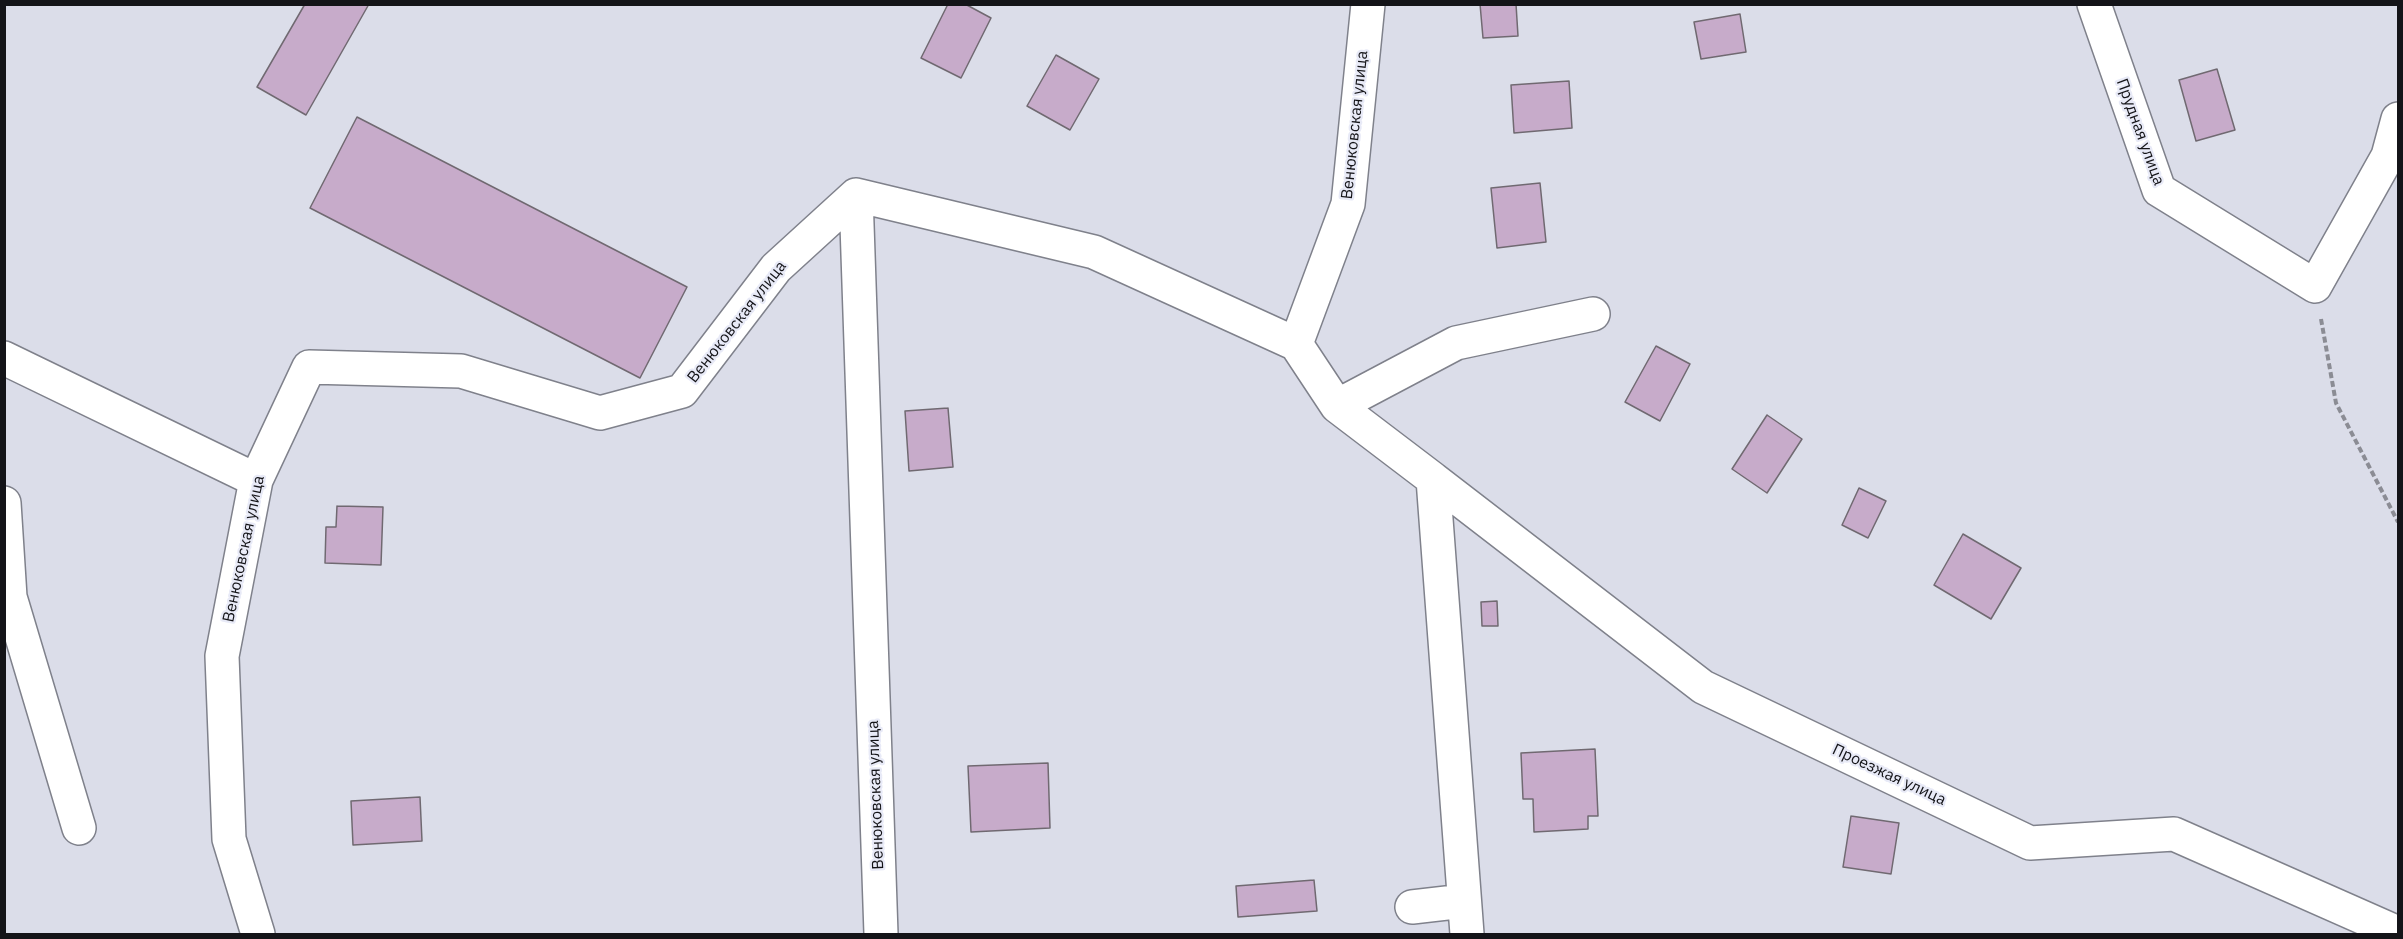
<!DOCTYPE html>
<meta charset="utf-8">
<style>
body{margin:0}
#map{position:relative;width:2403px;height:939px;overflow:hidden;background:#dbdde9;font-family:"IBM Plex Sans",sans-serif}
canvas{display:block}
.frame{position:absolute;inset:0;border:6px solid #141418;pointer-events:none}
</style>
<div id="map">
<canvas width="2403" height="939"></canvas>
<div class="frame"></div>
</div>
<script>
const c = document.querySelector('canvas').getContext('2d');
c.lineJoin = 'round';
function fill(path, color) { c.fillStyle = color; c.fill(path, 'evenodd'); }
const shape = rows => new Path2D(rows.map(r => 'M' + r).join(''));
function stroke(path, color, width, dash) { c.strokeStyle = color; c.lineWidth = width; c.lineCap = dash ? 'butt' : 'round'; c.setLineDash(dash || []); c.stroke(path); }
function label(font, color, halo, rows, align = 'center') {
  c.font = font + ' "IBM Plex Sans",sans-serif'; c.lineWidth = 4.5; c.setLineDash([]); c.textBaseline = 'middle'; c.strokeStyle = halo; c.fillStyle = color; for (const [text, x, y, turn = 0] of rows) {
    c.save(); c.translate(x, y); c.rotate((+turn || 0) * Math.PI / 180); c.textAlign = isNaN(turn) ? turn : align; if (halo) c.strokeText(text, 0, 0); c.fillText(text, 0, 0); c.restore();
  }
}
const building = shape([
 [305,4,369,4,306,115,257,87,305,4],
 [948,4,965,4,991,18,961,78,921,58,948,4],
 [1480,4,1516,4,1518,36,1483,38,1480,4],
 [1740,14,1746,52,1701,59,1694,22,1740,14],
 [1056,55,1099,79,1070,130,1027,106,1056,55],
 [2217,69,2235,130,2196,141,2179,80,2217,69],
 [1569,81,1572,128,1514,133,1511,85,1569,81],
 [357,117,687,287,640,378,310,208,357,117],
 [1540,183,1546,242,1497,248,1491,188,1540,183],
 [1656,346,1690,364,1660,421,1625,402,1656,346],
 [948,408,953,467,909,471,905,411,948,408],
 [1767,415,1802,439,1767,493,1732,469,1767,415],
 [1859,488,1886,501,1868,538,1842,525,1859,488],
 [337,506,383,507,381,565,325,563,326,527,336,527,337,506],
 [1963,534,2021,568,1991,619,1934,585,1963,534],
 [1497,601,1498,626,1482,626,1481,602,1497,601],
 [1595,749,1598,816,1588,816,1588,829,1534,832,1533,799,1523,799,1521,753,1595,749],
 [1048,763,1050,828,971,832,968,766,1048,763],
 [420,797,422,841,353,845,351,801,420,797],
 [1851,816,1899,823,1891,874,1843,867,1851,816],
 [1314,880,1317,911,1238,917,1236,886,1314,880]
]);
fill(building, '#c7abca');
stroke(building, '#706971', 1.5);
const minor = shape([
 [2094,4,2159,190,2315,286,2388,156,2398,119],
 [856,195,1094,252,1296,344,1337,406,1433,479,1467,934],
 [856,195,881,934],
 [1296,344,1348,204,1368,4],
 [4,358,256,480],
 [1337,406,1456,343,1593,314],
 [1433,479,1703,687,2030,843,2174,834,2398,933],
 [4,503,10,597,79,828],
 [1412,907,1464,901],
 [258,934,229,839,222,656,256,480,309,367,461,371,600,413,682,391,776,268,856,195]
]);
stroke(minor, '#7f818b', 36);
stroke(shape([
 [2321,319,2336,403,2398,522]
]), '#8b8c94', 4, [6, 3]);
stroke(minor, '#fff', 33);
label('16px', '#141418', '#e8eaf7', [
 ["Венюковская улица",1355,125,-84],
 ["Прудная улица",2140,132,70],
 ["Венюковская улица",737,322,-52],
 ["Венюковская улица",244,549,-78],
 ["Проезжая улица",1889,775,25],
 ["Венюковская улица",876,795,-92]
]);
</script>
